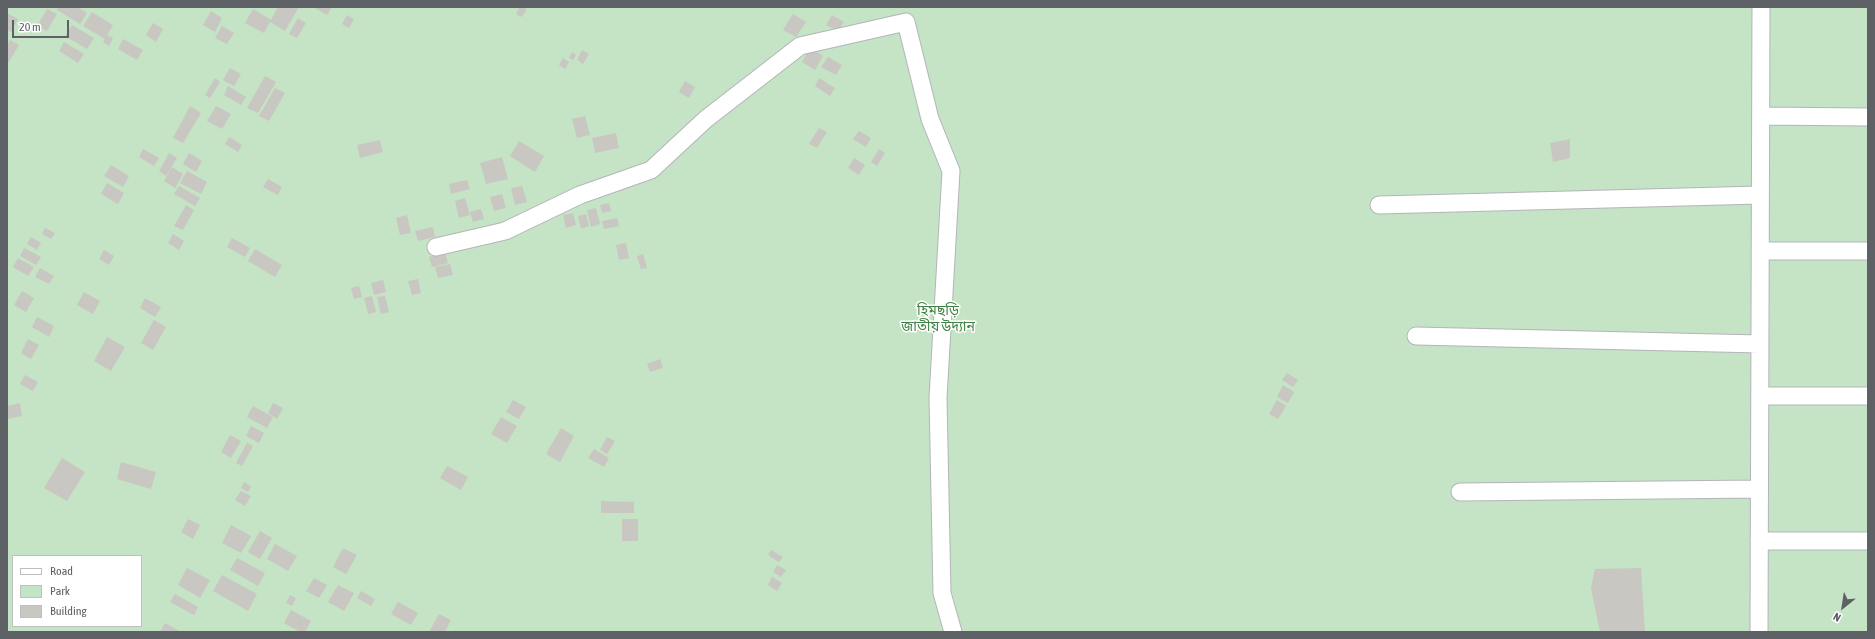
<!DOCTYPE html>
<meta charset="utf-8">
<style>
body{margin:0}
#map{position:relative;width:1875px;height:639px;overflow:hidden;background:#eeece6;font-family:"Asap Condensed",sans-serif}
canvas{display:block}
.frame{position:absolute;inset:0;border:8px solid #5d6064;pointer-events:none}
.legend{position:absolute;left:12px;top:555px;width:130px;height:72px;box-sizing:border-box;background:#fff;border:1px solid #bebfc1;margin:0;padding:5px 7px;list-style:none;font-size:12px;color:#5d6064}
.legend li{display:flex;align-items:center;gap:8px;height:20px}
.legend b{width:20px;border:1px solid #bebfc1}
.north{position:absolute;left:1823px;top:587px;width:40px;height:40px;-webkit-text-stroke:3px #fff;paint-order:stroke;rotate:210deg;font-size:11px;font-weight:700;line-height:16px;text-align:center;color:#5d6064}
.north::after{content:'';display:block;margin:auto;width:14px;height:18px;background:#5d6064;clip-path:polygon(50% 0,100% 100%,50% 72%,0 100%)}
.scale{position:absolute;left:12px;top:20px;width:57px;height:18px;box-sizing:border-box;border:2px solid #5d6064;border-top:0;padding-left:5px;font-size:12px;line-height:14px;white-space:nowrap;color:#5d6064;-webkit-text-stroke:3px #fff;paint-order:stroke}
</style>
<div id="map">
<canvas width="1875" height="639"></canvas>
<div class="frame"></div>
<ul class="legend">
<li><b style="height:5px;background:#fff"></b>Road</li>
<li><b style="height:11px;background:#c5e3c5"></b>Park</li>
<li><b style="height:11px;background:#c9c7c2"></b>Building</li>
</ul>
<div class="north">N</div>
<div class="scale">20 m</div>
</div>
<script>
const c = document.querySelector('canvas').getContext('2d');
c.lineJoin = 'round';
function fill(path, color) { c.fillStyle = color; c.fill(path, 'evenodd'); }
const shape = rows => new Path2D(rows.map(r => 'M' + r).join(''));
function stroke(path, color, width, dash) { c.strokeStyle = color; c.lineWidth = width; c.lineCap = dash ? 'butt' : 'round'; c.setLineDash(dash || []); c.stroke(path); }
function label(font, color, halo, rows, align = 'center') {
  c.font = font + ' "Asap Condensed","Noto Sans Bengali",sans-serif'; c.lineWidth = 3; c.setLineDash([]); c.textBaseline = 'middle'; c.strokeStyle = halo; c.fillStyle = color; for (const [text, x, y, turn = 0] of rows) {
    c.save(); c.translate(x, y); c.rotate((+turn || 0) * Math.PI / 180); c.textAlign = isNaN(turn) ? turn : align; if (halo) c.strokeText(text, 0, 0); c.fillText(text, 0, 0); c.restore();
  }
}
fill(shape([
 [7,7,1868,7,1868,632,7,632],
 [13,556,141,556,141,626,13,626]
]), '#c5e3c5');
fill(shape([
 [58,7,78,7,87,13,80,24,57,10],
 [278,7,299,7,285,31,270,22,264,33,245,23,253,9,271,20],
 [313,7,332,7,327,15],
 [520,7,527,9,522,17,516,14],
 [47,9,57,14,47,31,37,26],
 [211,11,222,18,215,32,203,25],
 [92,12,113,25,107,35,113,38,109,46,103,42,105,39,83,26],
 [7,13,18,19,11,32,7,30],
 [793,14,806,22,796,37,783,30],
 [347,15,354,19,349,28,342,24],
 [832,15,844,22,838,31,826,25],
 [298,18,306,23,297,38,289,34],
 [153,23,163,29,156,42,146,35],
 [72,25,94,38,87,49,65,36],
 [222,26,234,33,227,44,215,38],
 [123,39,143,50,137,60,118,49],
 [10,40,19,45,7,65,7,45],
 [64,42,84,54,78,63,59,51],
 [810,48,823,56,815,70,802,62],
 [582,50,589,54,583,64,577,60],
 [572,52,576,55,573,60,569,58],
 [828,57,842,65,836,75,821,67],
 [563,58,569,62,565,69,559,65],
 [230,68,241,74,234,86,223,80],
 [265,76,276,82,258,113,247,108],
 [215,78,220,82,210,98,205,95],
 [819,78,835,88,830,96,815,86],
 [685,81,695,87,689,98,679,92],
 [228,86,246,97,241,105,224,95],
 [275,88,285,93,269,121,259,116],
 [190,106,201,113,183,143,173,138],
 [216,106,231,114,222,129,207,121],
 [585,116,590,135,577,138,572,119],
 [819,128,827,132,817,148,809,144],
 [859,131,871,138,866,147,853,139],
 [616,133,619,148,595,153,592,138],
 [229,137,242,145,238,152,225,144],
 [1570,139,1570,158,1553,162,1550,143],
 [380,140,383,152,360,158,357,145],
 [519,141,544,156,535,172,510,156],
 [143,149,159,158,154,166,139,157],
 [879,149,885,153,877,166,871,162],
 [169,153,177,158,166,176,159,171],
 [189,153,202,161,196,172,183,164],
 [502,157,508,179,486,184,480,163],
 [854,158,865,165,859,175,848,168],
 [111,165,129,176,123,187,104,176],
 [172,167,183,174,175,188,164,181],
 [187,171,207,182,201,194,180,183],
 [268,179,282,187,278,195,263,187],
 [467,180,470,189,451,194,449,184],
 [107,183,124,193,118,204,101,194],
 [179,186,200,198,195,206,174,194],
 [522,186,527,202,515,205,511,188],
 [502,194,506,208,494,211,490,197],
 [465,198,470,215,459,218,455,201],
 [609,203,611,211,602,213,600,205],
 [186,205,194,210,183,230,174,226],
 [596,208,600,224,591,227,587,210],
 [481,209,484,219,473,222,470,212],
 [573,213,576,225,566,228,563,215],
 [586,214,589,226,581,229,578,216],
 [407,215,411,233,400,235,396,218],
 [617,218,619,226,604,229,602,221],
 [433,227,435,237,418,241,415,231],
 [45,228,55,233,51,239,42,234],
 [173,234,184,241,179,250,168,243],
 [31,237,41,243,37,250,27,244],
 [232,238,250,248,245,257,227,247],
 [626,243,629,258,619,260,616,245],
 [24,248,41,257,36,265,20,256],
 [255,249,282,265,275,277,248,261],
 [104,250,114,256,109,265,99,259],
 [445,253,448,263,432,267,429,257],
 [643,254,647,268,641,269,637,256],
 [18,258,34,267,28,276,13,267],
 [450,264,453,275,438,278,435,267],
 [40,268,54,276,49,284,35,277],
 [418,279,421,293,412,295,408,281],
 [383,280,386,292,374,295,371,283],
 [359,286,362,297,354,299,351,288],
 [22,291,34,298,26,312,14,305],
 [84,292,100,301,93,314,77,305],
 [372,296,376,312,368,314,364,298],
 [385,296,389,312,381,314,377,297],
 [145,298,161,307,155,317,140,308],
 [37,317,54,326,49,337,32,327],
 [154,320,166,327,153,350,141,343],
 [107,337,125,347,111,371,94,361],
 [28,339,39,345,31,359,21,353],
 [660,359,663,368,650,372,647,364],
 [1287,373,1298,380,1293,387,1282,380],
 [25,375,38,382,33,391,20,384],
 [1283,385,1294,392,1288,403,1277,397],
 [513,400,526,407,519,419,506,412],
 [1277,400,1286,406,1278,419,1269,414],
 [20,403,22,416,7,419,7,406],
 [273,403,283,408,277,419,268,413],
 [253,406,273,417,267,428,247,417],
 [501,417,517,426,507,443,491,434],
 [251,426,264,433,259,443,246,436],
 [561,428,574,436,560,462,546,454],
 [230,435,241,441,231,458,221,452],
 [607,437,615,441,607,454,600,450],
 [247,443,253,446,242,466,236,463],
 [594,449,609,458,604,467,588,458],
 [62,458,85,472,67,501,44,488],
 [121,462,156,472,151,489,117,479],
 [447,466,468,477,461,490,440,478],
 [244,482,251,486,248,492,241,488],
 [241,491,251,496,245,506,235,500],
 [601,501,634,502,634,513,601,513],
 [188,519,200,525,193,539,181,532],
 [622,519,638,519,638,541,622,541],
 [231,525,251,536,241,553,222,543],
 [260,531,272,538,260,559,248,552],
 [275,544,297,556,288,571,267,559],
 [343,548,357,555,346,574,333,567],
 [771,550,783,557,779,562,768,555],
 [237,558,265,573,258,586,230,570],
 [777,565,786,570,781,577,773,572],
 [187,568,210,580,200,598,178,585],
 [1641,568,1645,632,1600,632,1591,588,1595,569],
 [222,575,257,594,248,611,213,591],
 [772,577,782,583,777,591,768,585],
 [314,578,327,585,319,598,306,591],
 [338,585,354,593,344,611,328,602],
 [361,591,375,599,371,606,357,598],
 [175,594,198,607,194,615,170,602],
 [290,595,296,598,292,606,286,603],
 [398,602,418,613,411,625,391,614],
 [291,610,311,621,305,632,300,632,284,623],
 [439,614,451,620,445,632,429,632],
 [165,623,181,632,160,632]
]), '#c9c7c2');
const minor = shape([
 [1761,116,1868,117],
 [1379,205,1760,195],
 [436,247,505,231,580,195,651,170,706,119,800,46,906,22,930,119,951,171,938,398,942,593,953,632],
 [1760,251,1868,251],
 [1416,336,1760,344],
 [1760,396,1868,396],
 [1460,492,1759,489],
 [1759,541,1868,541],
 [1759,632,1761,7]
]);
stroke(minor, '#b3b5b9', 19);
stroke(minor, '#fff', 17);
label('14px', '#3f8243', '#fff', [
 ["হিমছড়ি",938,311],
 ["জাতীয় উদ্যান",938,327]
]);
</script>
